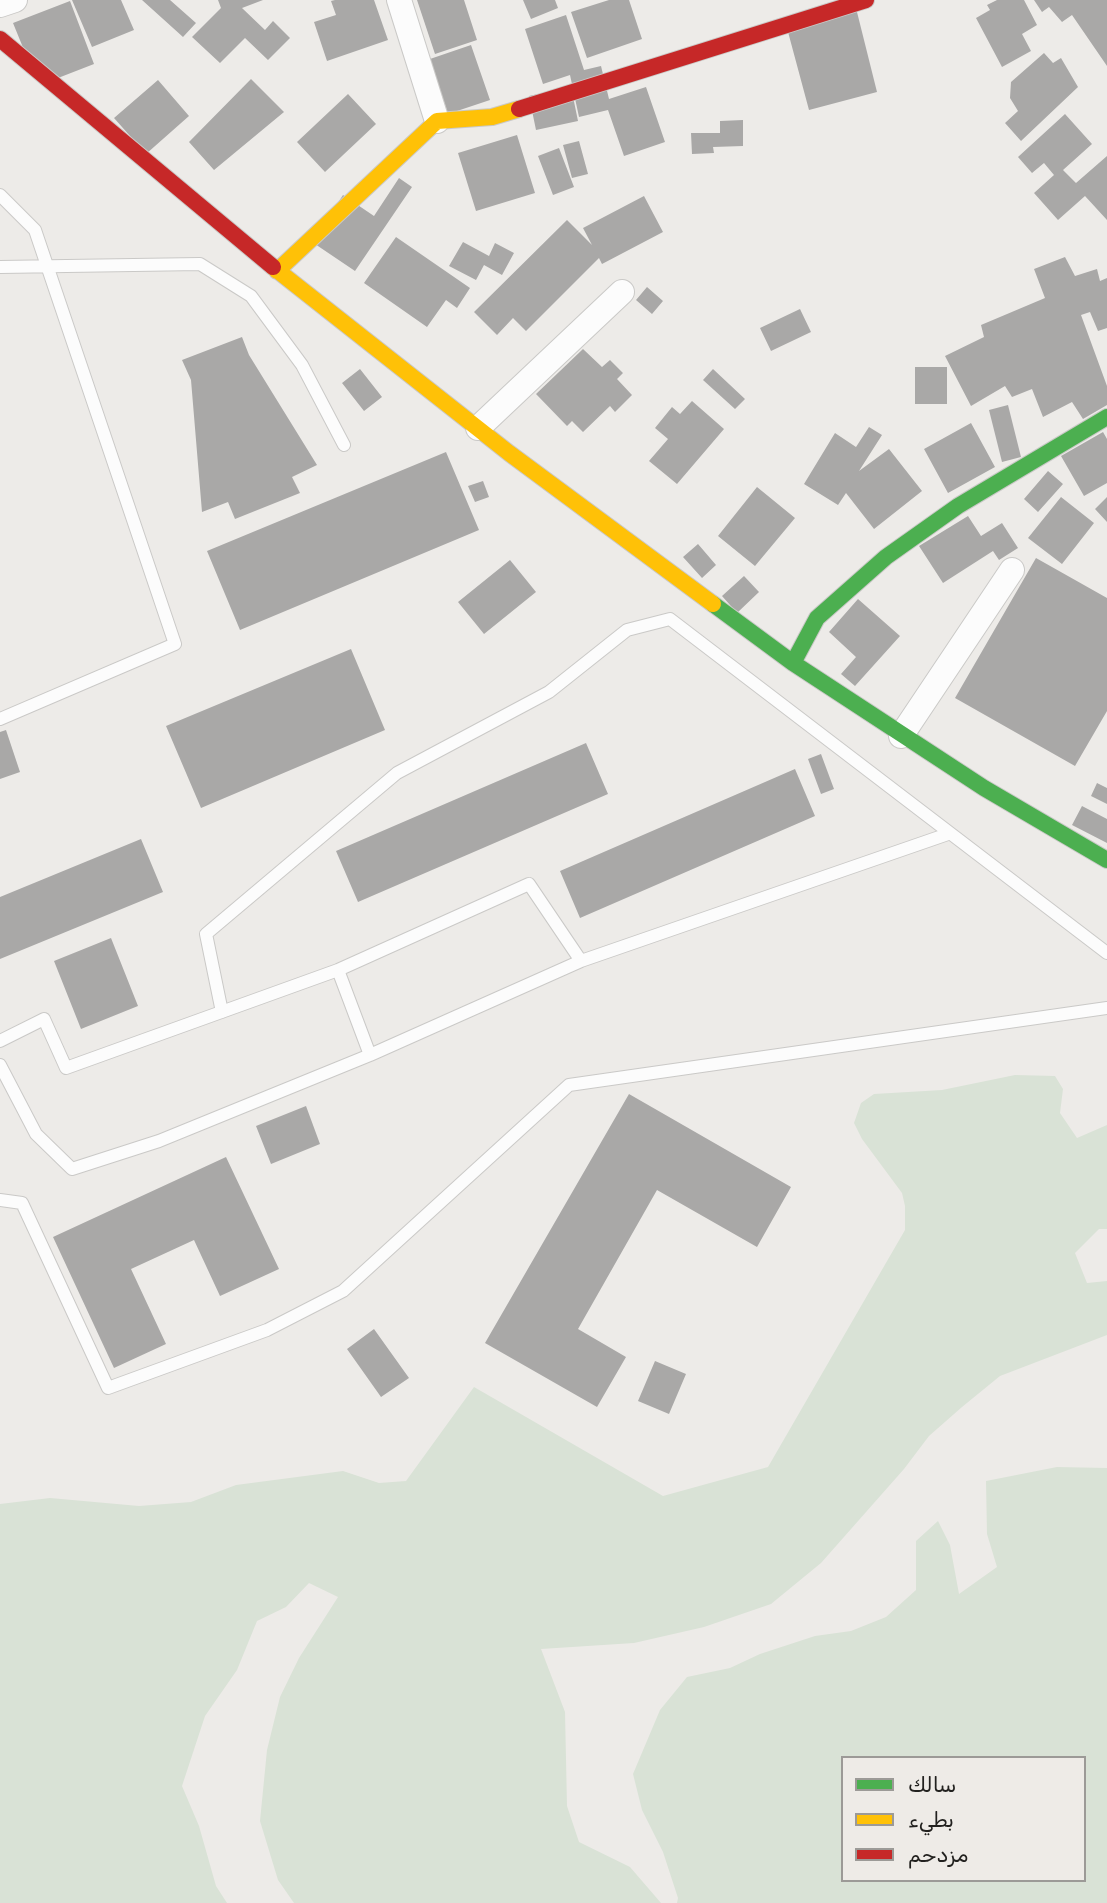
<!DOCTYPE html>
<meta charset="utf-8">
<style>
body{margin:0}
#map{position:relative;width:1107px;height:1903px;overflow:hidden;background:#edebe8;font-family:Rubik,Cairo,sans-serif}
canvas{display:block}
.legend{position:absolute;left:841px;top:1756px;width:245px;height:126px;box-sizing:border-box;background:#eeebe7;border:2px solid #9c9a97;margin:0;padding:9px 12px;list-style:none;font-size:21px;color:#22211f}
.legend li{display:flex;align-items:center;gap:14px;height:35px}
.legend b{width:35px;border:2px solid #9c9a97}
</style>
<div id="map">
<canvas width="1107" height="1903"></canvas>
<ul class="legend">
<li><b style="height:9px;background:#4caf50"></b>سالك</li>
<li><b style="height:9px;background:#ffc107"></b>بطيء</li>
<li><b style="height:9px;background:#c62828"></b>مزدحم</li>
</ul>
</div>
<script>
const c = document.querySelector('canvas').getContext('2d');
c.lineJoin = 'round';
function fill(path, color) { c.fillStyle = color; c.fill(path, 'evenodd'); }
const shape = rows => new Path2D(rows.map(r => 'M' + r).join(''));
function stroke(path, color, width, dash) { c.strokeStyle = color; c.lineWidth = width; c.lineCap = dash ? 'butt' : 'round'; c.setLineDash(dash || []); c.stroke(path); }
fill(shape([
 [1015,1075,1055,1076,1063,1089,1060,1113,1077,1138,1107,1125,1107,1229,1099,1229,1075,1253,1087,1283,1107,1281,1107,1335,1000,1376,962,1407,929,1436,904,1469,821,1563,771,1604,704,1627,634,1643,541,1649,565,1712,567,1806,579,1842,630,1867,661,1903,294,1903,278,1880,260,1821,267,1750,280,1697,299,1658,338,1597,309,1583,286,1607,257,1621,237,1670,205,1716,182,1786,199,1826,216,1886,227,1903,0,1903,0,1504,50,1498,139,1506,191,1502,236,1485,343,1471,379,1483,406,1481,474,1387,663,1496,768,1467,905,1230,905,1206,902,1193,862,1139,854,1123,861,1103,874,1094,942,1090],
 [1057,1467,1107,1468,1107,1903,677,1903,678,1898,663,1852,642,1810,633,1774,660,1710,687,1677,730,1668,760,1654,815,1636,851,1631,886,1617,916,1590,916,1541,938,1521,950,1545,959,1594,997,1567,987,1534,986,1481],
 [843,1758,1084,1758,1084,1880,843,1880]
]), '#d9e2d6');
fill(shape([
 [72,0,121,0,134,30,92,47],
 [142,0,170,0,196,23,183,37],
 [218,0,263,0,242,8,265,30,273,21,290,38,268,60,245,38,220,63,192,37,221,8],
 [335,0,374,0,388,40,327,61,314,22,336,15,331,1],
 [417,0,464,0,477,40,435,54],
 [523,0,555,0,558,8,531,19],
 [609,0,629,0,642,39,587,58,571,12],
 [854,0,877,92,809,110,784,17],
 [997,0,1024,0,1037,25,1022,34,1031,51,1002,67,976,18,990,10,987,5],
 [1034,0,1107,0,1107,66,1072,15,1062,22,1049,7,1042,12],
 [70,1,94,64,58,78,24,50,13,23],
 [566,15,584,70,601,66,609,99,646,87,665,142,624,156,608,110,579,117,570,75,543,84,525,29],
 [471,45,490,100,448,114,430,59],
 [1044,53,1053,63,1061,58,1078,87,1021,141,1005,123,1018,111,1010,98,1011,82],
 [251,79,284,112,214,170,189,142],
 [158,80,189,116,146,154,114,118],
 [571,87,578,121,536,130,529,96],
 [348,94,376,124,325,172,297,142],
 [1065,114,1092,144,1063,170,1076,183,1107,156,1107,220,1085,196,1058,220,1034,193,1054,175,1044,163,1032,173,1018,157],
 [743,120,743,146,713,147,714,153,692,154,691,133,720,133,720,121],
 [517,135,535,193,476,211,458,153],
 [579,141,588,174,572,178,563,145],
 [559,148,574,187,553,195,538,156],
 [399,178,412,187,355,271,312,242,343,195,374,216],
 [644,196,663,232,602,264,599,258,526,331,513,318,497,335,474,312,567,220,592,245,583,228],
 [396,237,470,288,457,308,446,300,427,327,364,283],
 [463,242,489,256,495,243,514,253,502,275,484,265,476,280,449,266],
 [1065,257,1075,276,1097,269,1100,281,1107,278,1107,328,1098,331,1090,312,1081,315,1107,386,1107,405,1083,419,1072,402,1043,417,1032,389,1012,397,1005,386,971,406,945,356,984,337,981,325,1045,298,1034,269],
 [647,287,663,301,652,314,636,300],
 [800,309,811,332,771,351,760,328],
 [242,337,249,355,317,465,292,477,300,493,235,519,228,502,202,512,191,380,182,360],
 [583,349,602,367,610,360,623,373,617,379,632,395,615,412,610,406,583,432,572,421,567,426,536,394],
 [915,367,947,367,947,404,915,404],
 [360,369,382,397,364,411,342,383],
 [713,369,745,399,735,409,703,380],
 [692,401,724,429,677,484,649,461,668,439,655,428,672,407,680,414],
 [1008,405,1021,457,1002,462,989,410],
 [971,423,995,467,948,493,924,449],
 [869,427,882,435,859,471,889,449,922,491,874,529,846,493,838,505,804,484,835,433,856,447],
 [1103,432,1107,439,1107,483,1084,496,1061,456],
 [446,452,479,530,240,630,207,551],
 [1048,471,1063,484,1038,512,1024,499],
 [483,481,489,497,475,502,468,486],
 [757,487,795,518,755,566,718,536],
 [1061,497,1094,523,1062,564,1028,538],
 [1107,497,1107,522,1095,509],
 [968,516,981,536,1002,523,1018,548,999,560,993,551,943,583,919,546],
 [698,544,716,565,702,578,683,557],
 [1036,558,1107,598,1107,711,1075,766,955,698],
 [510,560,536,592,484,634,458,602],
 [744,576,759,592,737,613,722,596],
 [858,599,900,636,855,686,841,674,856,657,829,632],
 [351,649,385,730,201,808,166,726],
 [6,730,20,772,0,779,0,732],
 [586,743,608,794,358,902,336,851],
 [821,754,834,789,821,794,808,759],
 [795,769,815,816,580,918,560,871],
 [1097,783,1107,788,1107,804,1091,796],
 [1082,806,1107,819,1107,843,1072,825],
 [141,839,163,892,0,959,0,897],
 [111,938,138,1006,81,1029,54,961],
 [629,1094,791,1187,757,1247,657,1190,578,1329,626,1357,597,1407,485,1343],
 [306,1106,320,1144,271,1164,256,1126],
 [226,1157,279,1269,220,1296,194,1240,131,1269,166,1344,114,1368,53,1237],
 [374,1329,409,1378,381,1397,347,1349],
 [655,1361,686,1374,669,1414,638,1401]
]), '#a9a8a7');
const lane = shape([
 [0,195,35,230,175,644,0,719],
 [0,267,200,264,251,296,302,365,344,445],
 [338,970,370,1055],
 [222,1012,206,934,397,773,549,692,627,630,670,619,1107,953],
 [0,1041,44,1019,66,1068,338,970,529,884,581,961],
 [0,1065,36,1134,72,1169,159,1141,370,1055,581,961,948,834],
 [0,1200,22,1203,108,1388,267,1330,343,1291,569,1085,1107,1008]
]);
const street = shape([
 [399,0,437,121],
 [0,5,15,0],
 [478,428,622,292],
 [901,736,1012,570]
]);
const fast = shape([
 [713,604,793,663,984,788,1107,860],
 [793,663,817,618,886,557,958,506,1107,417]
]);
const slow = shape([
 [273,267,509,453,713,604],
 [277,271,437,121,492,117,519,109]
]);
const jam = shape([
 [0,39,273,267],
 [519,109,866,0]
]);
stroke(lane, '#cac9c7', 14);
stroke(street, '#cac9c7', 26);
stroke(fast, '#cac9c7', 18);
stroke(slow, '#cac9c7', 18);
stroke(jam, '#cac9c7', 18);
stroke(lane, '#fcfcfc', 12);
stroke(street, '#fcfcfc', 24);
stroke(fast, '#4caf50', 16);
stroke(slow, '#ffc107', 16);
stroke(jam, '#c62828', 16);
</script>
